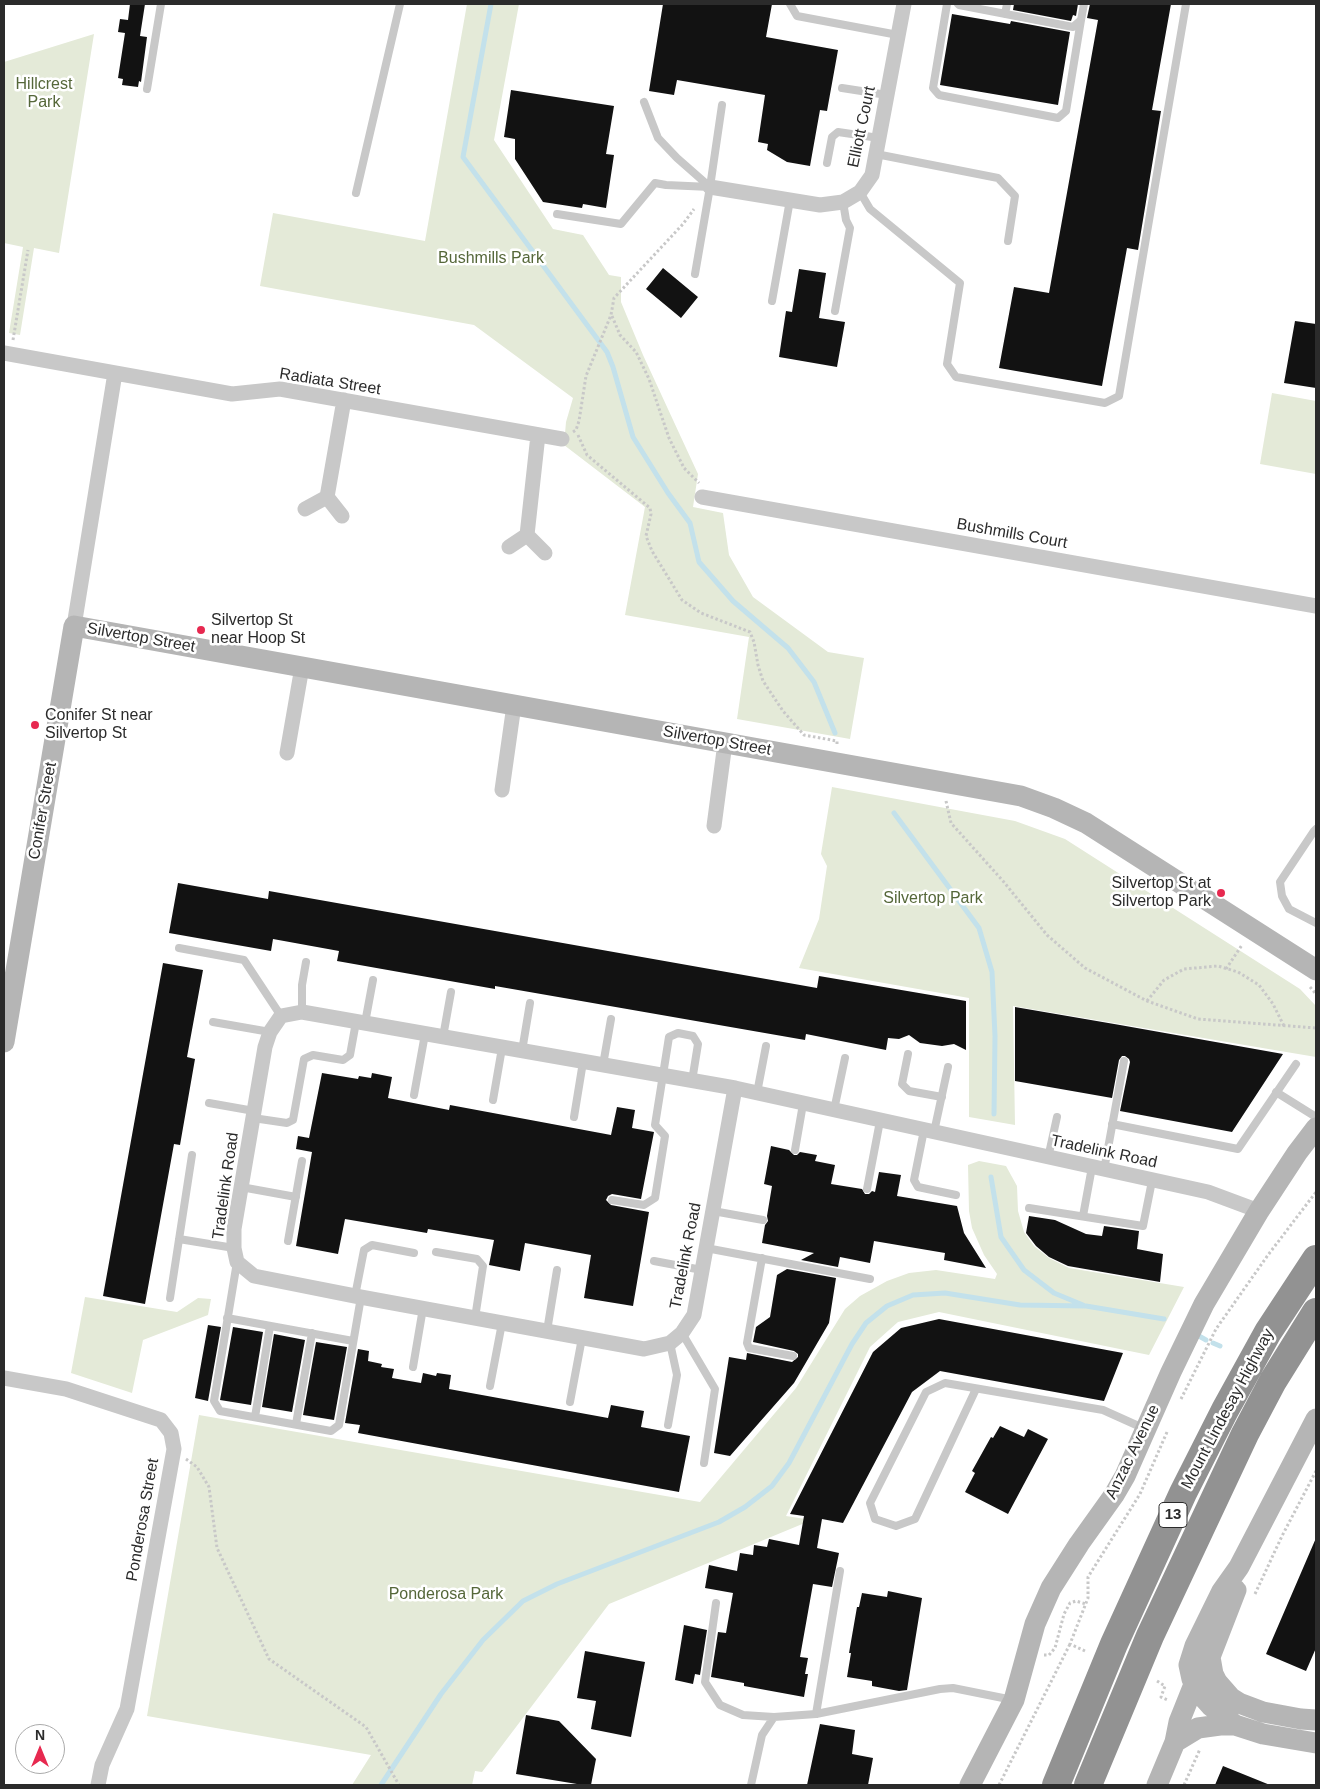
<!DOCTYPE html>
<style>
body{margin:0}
#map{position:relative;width:1320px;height:1789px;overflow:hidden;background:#fff;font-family:Arial,sans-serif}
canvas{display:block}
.frame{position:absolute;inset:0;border:5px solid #2b2b2b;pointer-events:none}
.north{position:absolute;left:15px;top:1724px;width:50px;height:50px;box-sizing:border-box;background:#fff;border:1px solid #aaa;border-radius:50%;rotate:0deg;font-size:14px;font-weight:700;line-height:20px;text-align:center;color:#2b2b2b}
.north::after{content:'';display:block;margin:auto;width:18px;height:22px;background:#e72950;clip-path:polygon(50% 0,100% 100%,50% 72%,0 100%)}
</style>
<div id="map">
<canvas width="1320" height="1789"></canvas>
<div class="frame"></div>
<div class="north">N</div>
</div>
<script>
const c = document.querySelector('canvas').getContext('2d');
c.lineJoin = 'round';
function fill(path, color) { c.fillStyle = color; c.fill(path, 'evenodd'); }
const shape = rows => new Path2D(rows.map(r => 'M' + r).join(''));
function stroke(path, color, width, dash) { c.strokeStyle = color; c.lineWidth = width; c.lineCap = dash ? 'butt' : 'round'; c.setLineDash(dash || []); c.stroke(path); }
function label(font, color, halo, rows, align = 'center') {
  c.font = font + ' Arial,sans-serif'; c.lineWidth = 5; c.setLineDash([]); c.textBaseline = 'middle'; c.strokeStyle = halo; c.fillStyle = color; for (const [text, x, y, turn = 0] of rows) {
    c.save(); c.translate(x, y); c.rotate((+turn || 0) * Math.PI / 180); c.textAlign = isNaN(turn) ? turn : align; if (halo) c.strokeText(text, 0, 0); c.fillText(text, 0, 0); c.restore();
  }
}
fill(shape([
 [467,4,519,4,494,140,553,229,583,235,609,275,621,277,621,302,643,355,698,474,693,507,723,513,729,555,753,597,828,652,864,658,850,739,737,719,749,637,625,615,645,507,564,445,566,422,573,398,474,325,260,286,273,213,425,241],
 [94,34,59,253,34,248,20,335,9,333,23,247,4,243,4,62],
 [1272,393,1316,401,1316,474,1260,464],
 [832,787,1015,821,1065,839,1300,989,1316,1006,1316,1057,1013,1006,1015,1125,969,1117,969,998,799,968,819,919,827,866,821,854],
 [979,1161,1006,1166,1017,1186,1018,1211,1024,1232,1034,1246,1049,1258,1069,1268,1184,1287,1149,1355,939,1312,898,1322,870,1347,786,1516,812,1520,609,1604,482,1772,475,1771,472,1785,352,1785,371,1755,147,1716,199,1415,700,1502,796,1388,845,1309,860,1296,887,1281,909,1273,936,1270,995,1279,997,1274,984,1255,972,1228,969,1211,968,1165],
 [85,1297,177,1312,198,1298,211,1299,208,1315,143,1340,132,1393,71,1373]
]), '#e4ead8');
stroke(shape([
 [491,4,463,157,607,352,613,367,633,437,668,493,690,523,699,562,733,601,788,648,814,682,835,733],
 [894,813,979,928,992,972,995,1036,994,1114],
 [991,1177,1001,1237,1024,1270,1054,1293,1083,1305],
 [1199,1336,1206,1340],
 [1213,1343,1220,1346],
 [381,1785,441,1694,483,1640,523,1601,557,1584,719,1522,745,1507,772,1486,789,1463,852,1344,866,1323,887,1306,913,1295,945,1293,1020,1305,1086,1306,1164,1319]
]), '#c3e1eb', 5);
fill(shape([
 [130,4,145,4,140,36,147,37,141,82,139,81,138,87,122,85,123,79,118,78,125,33,118,32,120,19,128,20],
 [663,4,772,4,766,37,838,50,827,111,820,110,810,166,787,162,767,150,768,144,758,142,765,95,677,80,674,95,649,91],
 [1014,4,1078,4,1076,16,1073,15,1071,21,1013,10],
 [1090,4,1171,4,1152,110,1161,111,1138,250,1127,248,1102,386,999,368,1014,287,1049,293,1098,20,1087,18],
 [952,14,1010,24,1011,21,1070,32,1058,105,940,85],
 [511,90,614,106,606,154,614,155,606,208,583,204,582,208,543,202,515,159,515,139,504,137],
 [663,268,698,297,681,318,646,289],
 [799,269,826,273,819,318,845,322,837,367,779,357,786,311,792,312],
 [1295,321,1316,324,1316,388,1284,383],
 [178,883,268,899,269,891,817,988,819,976,966,1001,966,1050,954,1044,942,1046,920,1043,909,1035,899,1039,888,1038,886,1050,806,1034,805,1040,495,986,495,989,337,961,339,951,273,939,271,951,169,933],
 [163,963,203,970,187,1057,195,1059,180,1145,174,1144,145,1304,103,1296],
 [1015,1007,1120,1025,1283,1054,1232,1132,1120,1111,1130,1062,1129,1059,1125,1056,1122,1056,1119,1060,1112,1098,1015,1081],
 [322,1073,358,1079,359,1076,371,1078,372,1073,392,1077,388,1098,449,1110,450,1105,611,1135,617,1107,635,1110,632,1128,654,1132,641,1199,612,1194,608,1196,606,1200,611,1205,649,1212,633,1306,584,1298,591,1255,525,1243,520,1271,489,1265,494,1240,428,1229,427,1233,345,1219,338,1254,296,1246,312,1152,296,1149,298,1136,309,1138],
 [771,1146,789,1150,794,1155,797,1155,800,1152,817,1155,815,1161,835,1165,831,1184,862,1189,865,1194,869,1194,872,1191,875,1192,879,1172,901,1175,897,1196,957,1206,964,1233,986,1268,944,1260,945,1253,874,1241,870,1263,840,1257,838,1267,801,1260,814,1253,762,1243,765,1225,768,1221,767,1216,772,1186,764,1184],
 [1029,1216,1055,1220,1086,1234,1102,1236,1104,1226,1139,1231,1137,1249,1163,1254,1160,1282,1068,1266,1049,1257,1036,1246,1026,1233],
 [787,1269,836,1278,829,1323,794,1383,730,1456,714,1453,729,1357,746,1360,747,1353,792,1362,798,1357,798,1354,794,1351,753,1342,756,1327,770,1317,777,1275],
 [939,1319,1123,1353,1104,1401,940,1371,912,1392,843,1523,822,1519,817,1548,839,1553,832,1587,813,1584,800,1657,808,1658,805,1674,808,1674,804,1697,744,1686,744,1683,711,1677,718,1632,726,1633,733,1593,705,1588,709,1565,737,1571,740,1553,753,1555,754,1545,767,1547,769,1539,799,1545,804,1516,790,1514,873,1352,901,1328],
 [208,1325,221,1327,208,1401,195,1398],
 [233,1327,263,1332,251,1405,220,1400],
 [274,1334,305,1340,292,1412,262,1407],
 [316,1342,347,1347,334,1420,303,1415],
 [358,1349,369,1351,368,1361,382,1364,381,1367,394,1369,392,1378,421,1383,423,1373,436,1376,437,1373,451,1375,449,1389,608,1418,611,1405,644,1411,641,1427,690,1436,679,1492,358,1433,360,1425,345,1423],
 [1000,1426,1024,1437,1028,1429,1048,1439,1008,1514,965,1492,975,1473,972,1471,991,1437,993,1438],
 [1316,1538,1316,1648,1306,1671,1266,1654],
 [888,1591,922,1598,907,1690,899,1691,872,1686,872,1681,847,1677,851,1653,849,1653,857,1607,859,1607,862,1593,887,1597],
 [684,1625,707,1630,700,1675,695,1674,693,1684,675,1680],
 [585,1651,645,1662,631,1737,591,1729,596,1701,577,1698],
 [526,1715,559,1721,596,1759,591,1785,583,1785,516,1774],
 [820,1724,855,1730,852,1754,873,1758,868,1785,807,1785],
 [1223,1766,1270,1785,1215,1785]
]), '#121212');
stroke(shape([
 [612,316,620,335,636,352,649,379,669,438,684,468,699,483],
 [13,340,28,250],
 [573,432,576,430,579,421,586,376,611,315,614,298,683,224,694,209],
 [578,435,587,455,650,508,651,514,646,536,652,551,682,600,701,613,750,632,754,642,758,665,763,681,783,711,804,735,837,741,837,746],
 [946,801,951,823,1003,881,1047,935,1085,968,1147,1001,1198,1019,1316,1028],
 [1226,969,1242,945],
 [1310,987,1316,994],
 [1147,1001,1164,980,1184,969,1218,966,1238,972,1259,985,1273,1004,1284,1026],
 [1181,1399,1216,1329,1268,1255,1316,1192],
 [186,1459,197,1467,209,1487,217,1548,269,1659,366,1727,399,1785],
 [1255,1594,1282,1536,1316,1471],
 [1085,1651,1070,1644,1088,1598,1088,1577,1140,1494,1167,1432],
 [1044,1655,1049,1655,1055,1648,1064,1614,1070,1603,1076,1601,1086,1604],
 [1157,1681,1165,1686,1161,1697,1168,1700],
 [999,1785,1070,1644],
 [1184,1785,1200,1749]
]), '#c8c8c8', 3, [2.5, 2.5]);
stroke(shape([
 [790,4,797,16,898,35],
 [947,4,933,88,939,95,1058,118,1066,111,1081,20],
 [958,4,959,5,1073,27,1081,20,1084,4],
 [1005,14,1007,4],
 [842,88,887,95],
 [147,89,161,4],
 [644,102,658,138,677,158,710,187],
 [876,154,998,178,1015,196,1008,241],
 [827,163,832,137,838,132,879,138],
 [860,192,870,209,960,283,947,364,956,377,1105,403,1119,396,1186,4],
 [356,193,400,4],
 [557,214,621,224,655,183,666,185,710,187],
 [695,274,710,187,722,105],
 [772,301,790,200],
 [835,311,850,228,846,220,843,202],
 [1316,829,1314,831,1280,882,1282,896,1289,909,1316,923],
 [179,948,244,960,281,1016],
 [302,1012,302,985,306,962],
 [213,1022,270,1032],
 [365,1023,373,980],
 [443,1037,451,992],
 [522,1051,530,1003],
 [908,1054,902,1084,909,1091,942,1097],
 [603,1065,611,1019],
 [1276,1092,1316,1117],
 [757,1093,766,1046],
 [414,1095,425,1034],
 [493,1100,502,1048],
 [209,1103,254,1111],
 [834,1110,845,1058],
 [574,1117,583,1062],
 [253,1118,287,1123,293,1120,304,1059,313,1055,343,1060,350,1055,356,1022],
 [1112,1124,1238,1149,1296,1064],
 [924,1130,914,1180,918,1187,956,1195],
 [934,1132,948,1067],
 [795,1150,803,1104],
 [1048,1158,1057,1117],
 [1104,1170,1124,1061],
 [241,1187,296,1197],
 [867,1189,880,1121],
 [612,1200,644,1205,655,1198,665,1136,655,1125,669,1037,678,1033,693,1036,698,1044,692,1081],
 [1029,1208,1143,1226,1152,1181],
 [713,1211,763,1220],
 [1083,1216,1092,1167],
 [179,1239,234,1248],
 [288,1241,302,1161],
 [706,1248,870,1279],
 [436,1252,477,1259,483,1266,475,1318],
 [762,1258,747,1343,749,1348,793,1356],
 [654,1261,702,1270],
 [237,1262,214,1401,220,1411,331,1431,339,1425,361,1297],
 [355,1296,364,1250,372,1245,414,1253],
 [170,1298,192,1155],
 [227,1318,353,1341],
 [547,1331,557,1270],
 [682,1333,715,1389,704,1463],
 [413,1367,423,1308],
 [490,1386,502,1323],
 [976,1389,915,1519,896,1526,875,1519,870,1503,926,1392,945,1383,1103,1410,1143,1428],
 [570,1402,582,1338],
 [255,1417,270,1326],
 [296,1424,312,1333],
 [668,1425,677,1375,670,1343],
 [716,1603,705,1682,720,1705,743,1715,774,1717],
 [816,1714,840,1571],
 [751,1785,762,1735,774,1717,816,1714,940,1689,953,1688,1013,1700]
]), '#c8c8c8', 8);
stroke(shape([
 [710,187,820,205,843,202,860,192,872,175,904,4],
 [4,353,232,394,280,389,562,439],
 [327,497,344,400],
 [702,497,1316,606],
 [305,509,327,497,342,516],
 [527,535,538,435],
 [509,547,527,535,545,553],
 [74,626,115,373],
 [287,753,302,667],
 [502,790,514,705],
 [714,826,725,743],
 [735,1088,694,1315,682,1333,670,1343,644,1349,355,1296,254,1276,237,1262,234,1248,234,1229,265,1047,270,1032,281,1016,302,1012,735,1088,1208,1192,1259,1211],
 [4,1378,66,1389,161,1420,171,1433,174,1449,127,1709,102,1765,98,1785]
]), '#c8c8c8', 15);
stroke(shape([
 [4,1042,74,626,1021,796,1054,808,1086,823,1316,970],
 [1316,1419,1239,1567,1222,1591,1195,1646,1189,1665,1192,1679,1202,1696,1211,1706,1235,1725,1263,1734,1316,1743],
 [1210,1657,1213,1674,1217,1682,1231,1698,1239,1703,1263,1712,1301,1719,1316,1720],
 [1175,1742,1198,1728,1220,1725,1235,1725],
 [970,1785,1014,1700,1035,1624,1051,1588,1079,1544,1114,1495,1125,1476,1171,1372,1204,1304,1259,1211,1297,1153,1316,1128],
 [1157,1785,1175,1742,1179,1722,1201,1667,1210,1657,1236,1590]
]), '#b5b5b5', 21);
stroke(shape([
 [1056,1785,1114,1644,1183,1493,1225,1410,1268,1332,1316,1259],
 [1088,1785,1150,1636,1245,1434,1273,1381,1316,1312]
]), '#929292', 28);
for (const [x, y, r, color] of [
 [201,630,5,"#e72950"],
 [35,725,5,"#e72950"],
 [1221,893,5,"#e72950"]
]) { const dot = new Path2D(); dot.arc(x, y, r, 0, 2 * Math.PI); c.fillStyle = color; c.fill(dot); stroke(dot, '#fff', 2); }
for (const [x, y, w] of [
 [1173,1515,28]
]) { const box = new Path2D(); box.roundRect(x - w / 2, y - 12.5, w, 25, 4); c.fillStyle = '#fff'; c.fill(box); stroke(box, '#2b2b2b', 1); }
label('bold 15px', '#2b2b2b', null, [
 ["13",1173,1515]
]);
label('16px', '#556739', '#fff', [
 ["Hillcrest",44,85],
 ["Park",44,103],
 ["Bushmills Park",491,259],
 ["Silvertop Park",933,899],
 ["Ponderosa Park",446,1595]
]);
label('16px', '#2b2b2b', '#fff', [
 ["Elliott Court",862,127,-78],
 ["Radiata Street",330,382,9],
 ["Bushmills Court",1012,534,10],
 ["Silvertop Street",141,638,10],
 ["Silvertop Street",717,741,10],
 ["Conifer Street",43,811,-80],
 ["Tradelink Road",1104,1152,12],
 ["Tradelink Road",226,1186,-82],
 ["Tradelink Road",686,1256,-79],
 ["Mount Lindesay Highway",1228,1409,-62],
 ["Anzac Avenue",1133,1452,-64],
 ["Ponderosa Street",143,1520,-80]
]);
label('16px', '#2b2b2b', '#fff', [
 ["Silvertop St",211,621],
 ["near Hoop St",211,639],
 ["Conifer St near",45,716],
 ["Silvertop St",45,734],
 ["Silvertop St at",1211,884,"right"],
 ["Silvertop Park",1211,902,"right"]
], 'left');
</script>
